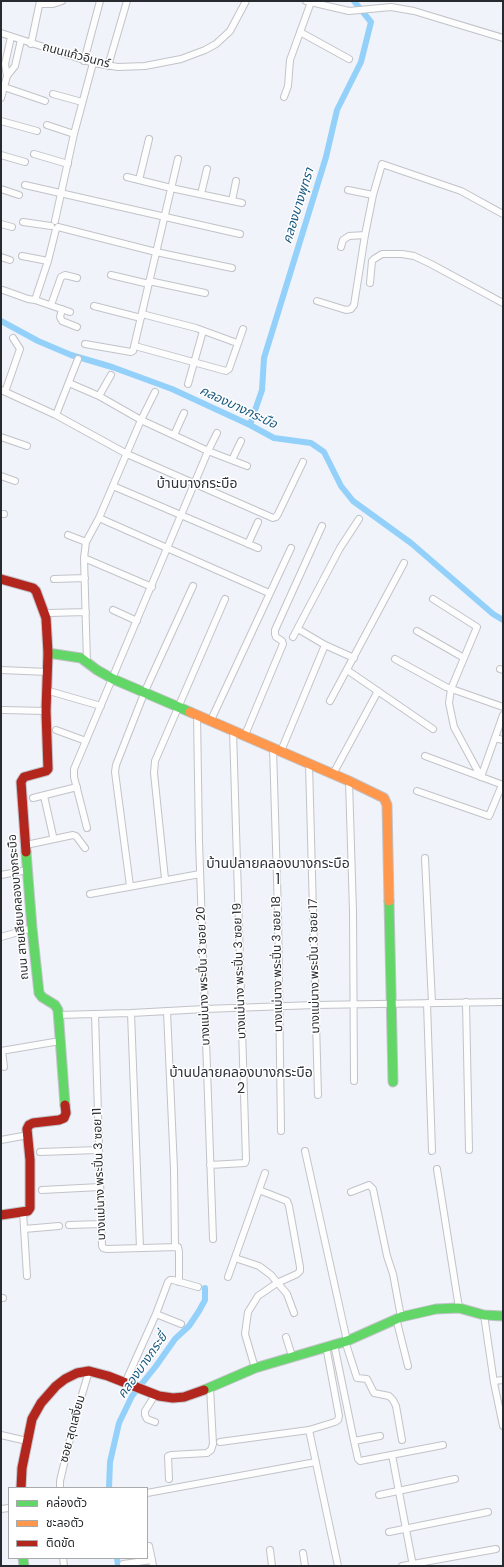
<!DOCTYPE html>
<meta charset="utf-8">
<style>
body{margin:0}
#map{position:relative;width:504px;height:1567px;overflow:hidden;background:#f0f3f9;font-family:Poppins,"Noto Sans Thai",sans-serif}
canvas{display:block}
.frame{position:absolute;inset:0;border:2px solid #272a2e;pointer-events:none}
.legend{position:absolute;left:8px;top:1487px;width:140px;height:72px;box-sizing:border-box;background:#fff;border:1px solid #a9aaab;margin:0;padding:5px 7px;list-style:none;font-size:12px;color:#272a2e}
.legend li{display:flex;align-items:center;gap:8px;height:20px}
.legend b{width:20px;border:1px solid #a9aaab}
</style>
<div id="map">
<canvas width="504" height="1567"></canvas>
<div class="frame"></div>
<ul class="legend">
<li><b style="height:5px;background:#63d668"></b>คล่องตัว</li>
<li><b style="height:5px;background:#ff974d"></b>ชะลอตัว</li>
<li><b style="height:5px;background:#b3261e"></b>ติดขัด</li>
</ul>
</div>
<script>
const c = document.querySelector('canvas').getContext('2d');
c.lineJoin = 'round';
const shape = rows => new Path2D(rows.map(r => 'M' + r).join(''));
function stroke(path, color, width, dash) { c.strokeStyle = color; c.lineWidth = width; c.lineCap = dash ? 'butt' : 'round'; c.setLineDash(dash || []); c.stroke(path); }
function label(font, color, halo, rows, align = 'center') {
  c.font = font + ' Poppins,"Noto Sans Thai",sans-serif'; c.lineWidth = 3; c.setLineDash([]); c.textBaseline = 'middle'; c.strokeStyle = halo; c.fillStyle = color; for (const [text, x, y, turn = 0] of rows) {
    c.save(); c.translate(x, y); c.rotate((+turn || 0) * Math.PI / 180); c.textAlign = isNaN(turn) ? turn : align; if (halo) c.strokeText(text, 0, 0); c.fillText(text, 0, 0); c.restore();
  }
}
stroke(shape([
 [1,321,38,341,71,355,112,367,172,389,250,425,274,438,311,443,324,452,341,486,353,501,411,543,493,614,503,620],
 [250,425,262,390,264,358,326,157,337,110,361,62,371,22,354,1],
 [109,1488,110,1462,119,1423,132,1396,156,1366,175,1339,189,1326,199,1311,205,1300,205,1288],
 [117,1558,118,1566]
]), '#93d1fb', 6);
const street = shape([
 [306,1,349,11,391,7,414,11,503,38],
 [40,4,53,4,62,1],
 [300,32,349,59],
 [1,33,93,63,118,67,145,66,181,59,205,50,216,44,230,31,246,1],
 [31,44,40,1],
 [84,61,100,1],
 [108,66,127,1],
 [7,76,5,64,11,37],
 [4,87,45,101],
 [53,94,82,102],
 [284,97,288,86,290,60,311,2],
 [1,98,7,76,15,66,21,40],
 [1,121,37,131],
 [47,125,74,134],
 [34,154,68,164],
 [1,155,25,162],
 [127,177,171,188,242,203],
 [139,180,149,139],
 [25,185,240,234],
 [1,189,19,195],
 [348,190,373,195],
 [201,194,207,169],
 [232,201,236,181],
 [55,221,74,134,93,63],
 [23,222,51,226],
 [1,224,12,227],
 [58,227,156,252,232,268],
 [341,247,343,240,349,236,365,235],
 [22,256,48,261],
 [1,257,10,260],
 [111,275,149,284],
 [149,281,205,293],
 [370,283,372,261,374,259,382,254,402,254,414,256,431,264,503,303],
 [3,290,28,299,35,300,48,261,56,229],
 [35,300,70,312],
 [317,301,346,310,351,309,354,305,365,235,373,195,382,164,461,191,503,214],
 [51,305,61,277,65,275,77,278],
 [94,306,141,318],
 [62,309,60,317,62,321,77,327],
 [142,314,196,328,237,343],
 [85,344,131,352,133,351,178,159],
 [135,346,226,371,229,369,243,329],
 [69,383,99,396,141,420,208,451,247,466],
 [188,384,203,331],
 [1,390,56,415,127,454,273,518,276,517,278,514,303,462],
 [5,392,20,349,13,338],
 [99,396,111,375],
 [56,415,78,359],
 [174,435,184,413],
 [1,437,27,446],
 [232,460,241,441],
 [1,476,15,481],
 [113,486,258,548],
 [1,514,4,514],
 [99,518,269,593],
 [68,535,86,542],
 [248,544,258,522],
 [84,558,152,587],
 [54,579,85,578],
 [433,599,477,627,451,689,449,703,454,727,481,777],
 [113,610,137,621],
 [49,613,86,612],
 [298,629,325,645,354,658],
 [417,631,464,658],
 [293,637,340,548,359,519],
 [395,659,446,687,503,707],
 [87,663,84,558,86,542,99,518,141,420,155,392],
 [500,669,503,670],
 [1,670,48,672],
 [347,670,433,729],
 [49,691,101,706],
 [330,701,404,563],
 [3,710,46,711],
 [197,714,199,841,213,1239],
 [211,720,291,548],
 [56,730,86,741],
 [245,735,283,644,282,641,276,637,275,634,275,630,322,526],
 [495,738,503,740],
 [273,748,278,913,281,1131],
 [281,751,325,645],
 [425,756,503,785],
 [309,764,318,1095],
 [333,774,378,691],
 [481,777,503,715],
 [349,781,353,911,354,1081],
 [417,791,489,816,502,785],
 [44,796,53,836],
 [33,798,77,787],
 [87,828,74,777,74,769,208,451,217,433],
 [26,845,73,835,76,836,85,848],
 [425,858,432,1003],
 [1,875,27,870],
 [165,879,154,773,155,761,225,599],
 [130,886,115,772,116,765,145,691,193,586],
 [90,894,200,874],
 [1,937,32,928],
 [466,1002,469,1150],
 [427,1003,432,1151],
 [167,1011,174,1169,175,1246],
 [131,1013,140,1248],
 [95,1014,102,1246,103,1248,107,1249,178,1247,179,1252,179,1282],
 [58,1015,131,1013,205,1009,315,1005,503,1002],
 [1,1051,60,1041],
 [2,1051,4,1067],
 [1,1140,28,1135],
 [305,1151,347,1341],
 [40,1152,98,1150],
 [210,1165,245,1163,246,1160,233,730],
 [437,1169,459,1308],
 [42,1190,100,1187],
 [351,1192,369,1185,373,1189,387,1256,393,1274,401,1317],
 [23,1212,27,1276],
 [69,1225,102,1224],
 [24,1229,59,1226],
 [235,1258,259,1266,271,1275,287,1294,294,1313],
 [228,1277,265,1173],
 [1,1298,3,1298],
 [156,1314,181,1324],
 [484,1315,494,1383,503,1426],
 [396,1318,408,1366],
 [286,1337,292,1356],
 [345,1341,357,1378,367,1379,374,1393,389,1396,393,1400,396,1406,402,1440],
 [334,1344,354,1441,358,1459,360,1461,443,1445],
 [326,1346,339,1416,338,1420,335,1422,309,1430,338,1566],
 [255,1368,245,1334,248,1312,258,1296,277,1283,297,1274,300,1271,300,1267,289,1206,287,1201,259,1190],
 [494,1381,503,1380],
 [125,1383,156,1314,168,1282,170,1280,173,1280,198,1287],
 [155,1395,145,1411,145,1415,147,1419,155,1422],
 [1,1435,27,1441],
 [354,1441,380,1436],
 [220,1442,309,1430],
 [392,1455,413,1566],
 [169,1479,168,1456,171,1455,207,1453,211,1450,213,1444,210,1387],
 [60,1488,60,1481,75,1418,89,1371],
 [147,1493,316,1462],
 [379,1495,455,1479],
 [1,1509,9,1508],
 [389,1532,488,1512],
 [149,1546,152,1560],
 [270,1550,272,1566],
 [303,1553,305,1566],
 [63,1558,64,1566],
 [123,1564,152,1560,153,1566],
 [402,1566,496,1549]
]);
const fast = shape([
 [48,653,81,658,97,670,113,679,190,712],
 [26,852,32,928,39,993,42,997,55,1005,58,1010,65,1105],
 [389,901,393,1082],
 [204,1390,255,1368,347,1341,401,1317,436,1309,459,1308,484,1315,503,1316],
 [23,1558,24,1566]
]);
const slow = shape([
 [190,712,349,781,384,798,387,805,389,901]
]);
const jam = shape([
 [1,579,33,588,36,591,46,618,48,653,46,711,48,769,46,771,24,777,21,782,26,852],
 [1,1215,28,1211,30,1208,30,1160,27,1129,29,1125,33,1123,59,1120,64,1118,66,1113,65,1105],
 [21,1488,22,1468,32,1419,41,1403,56,1386,65,1379,77,1373,89,1371,108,1376,159,1396,173,1398,184,1397,204,1390]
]);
stroke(street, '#c1c3c8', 8);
stroke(fast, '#c1c3c8', 11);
stroke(slow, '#c1c3c8', 11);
stroke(jam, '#c1c3c8', 11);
stroke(street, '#fdfdfe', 6);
stroke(fast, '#63d668', 9);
stroke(slow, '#ff974d', 9);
stroke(jam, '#b3261e', 9);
label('12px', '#272a2e', '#fff', [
 ["ถนนแก้วอินทร์",76,56,15],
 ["ถนน สายเลียบคลองบางกระบือ",19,907,-95],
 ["บางแม่นาง พระปิ่น 3 ซอย 18",278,964,-91],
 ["บางแม่นาง พระปิ่น 3 ซอย 17",315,966,-91],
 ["บางแม่นาง พระปิ่น 3 ซอย 19",240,971,-92],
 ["บางแม่นาง พระปิ่น 3 ซอย 20",204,976,-92],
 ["บางแม่นาง พระปิ่น 3 ซอย 11",100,1174,-92],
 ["ซอย สุดเสงี่ยม",73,1429,-75]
]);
label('italic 13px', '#195a80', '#fff', [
 ["คลองบางพุทรา",299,206,-73],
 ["คลองบางกระบือ",238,408,25],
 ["คลองบางกระยี่",143,1366,-55]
]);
label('14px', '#2e323b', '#fff', [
 ["บ้านบางกระบือ",197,484],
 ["บ้านปลายคลองบางกระบือ",278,864],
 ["1",278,880],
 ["บ้านปลายคลองบางกระบือ",241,1073],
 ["2",241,1089]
]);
</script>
